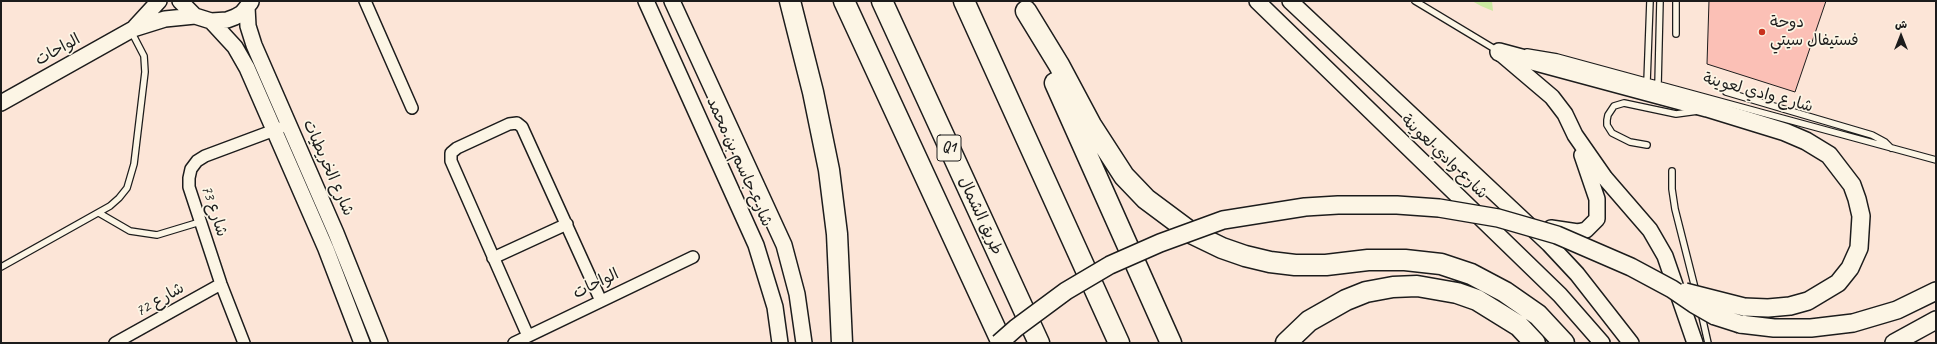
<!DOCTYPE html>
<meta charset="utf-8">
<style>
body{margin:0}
#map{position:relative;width:1937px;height:344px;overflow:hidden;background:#fce5d7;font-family:Caveat,"Playpen Sans Arabic",sans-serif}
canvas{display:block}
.frame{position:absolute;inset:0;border:2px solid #1c1c1c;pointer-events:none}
.north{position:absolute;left:1881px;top:16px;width:40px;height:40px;-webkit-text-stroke:3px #fcf5e5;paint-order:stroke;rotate:0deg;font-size:11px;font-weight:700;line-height:16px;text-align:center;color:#1c1c1c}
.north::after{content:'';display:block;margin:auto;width:14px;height:18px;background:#1c1c1c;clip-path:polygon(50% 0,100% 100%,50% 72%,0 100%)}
</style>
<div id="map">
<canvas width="1937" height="344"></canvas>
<div class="frame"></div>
<div class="north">ش</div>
</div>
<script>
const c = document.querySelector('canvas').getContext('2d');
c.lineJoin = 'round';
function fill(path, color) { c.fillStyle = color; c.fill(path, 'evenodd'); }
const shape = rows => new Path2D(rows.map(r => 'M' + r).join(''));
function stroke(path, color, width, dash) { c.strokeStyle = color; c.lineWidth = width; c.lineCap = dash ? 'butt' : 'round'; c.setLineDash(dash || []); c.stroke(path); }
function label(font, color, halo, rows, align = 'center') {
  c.font = font + ' Caveat,"Playpen Sans Arabic",sans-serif'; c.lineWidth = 3.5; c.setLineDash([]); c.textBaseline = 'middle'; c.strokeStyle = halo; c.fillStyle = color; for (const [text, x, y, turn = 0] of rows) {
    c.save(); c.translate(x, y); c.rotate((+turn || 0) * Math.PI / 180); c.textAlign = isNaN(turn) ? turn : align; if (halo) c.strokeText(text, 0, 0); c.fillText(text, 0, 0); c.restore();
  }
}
fill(shape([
 [1472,1,1492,1,1493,11,1481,6]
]), '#cceaa2');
const building = shape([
 [1709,1,1826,1,1795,92,1707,64,1709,1]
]);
fill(building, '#fbc0b6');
stroke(building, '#1c1c1c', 1);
const lane = shape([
 [1415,1,1498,51],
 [1676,34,1676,1],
 [1527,52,1557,57,1936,160],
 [1647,82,1650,1],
 [1658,85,1660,1],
 [1726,92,1872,135,1885,142,1891,148],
 [1647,145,1630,142,1612,133,1607,125,1607,120,1608,115,1614,106,1624,103,1676,114,1698,111],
 [1672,171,1672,189,1675,209,1696,292],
 [99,213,130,231,157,235,200,222],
 [1,267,110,206,119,198,127,188,134,164,145,72,144,56,131,31],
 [1701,312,1708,343]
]);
const street = shape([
 [365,1,412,108],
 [493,258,567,224],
 [528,336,451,161,451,153,457,148,509,124,517,123,522,127,601,301],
 [115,343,221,284],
 [244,343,221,284,189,187,189,178,191,169,197,161,205,156,280,128],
 [514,343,693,257]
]);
const secondary = shape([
 [180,1,195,16,211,21,227,20,235,17,242,13,251,2],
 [646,1,756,245,775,307,780,343],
 [672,1,784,245,797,294,804,343],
 [1257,1,1560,295,1602,343],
 [1290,1,1549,244,1577,274,1631,343],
 [247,7,248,26,254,45,336,233,380,343],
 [211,21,235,47,247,68,326,249,362,343],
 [135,27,159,1],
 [1499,52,1552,97,1565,114,1575,135,1605,178,1650,230,1665,256,1695,343],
 [1,103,133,29,165,19,195,16],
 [1551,228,1578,232,1586,230,1597,219,1597,199,1582,155]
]);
const primary = shape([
 [1499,52,1707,108,1785,132,1806,141,1829,155,1852,185,1857,199,1861,216,1859,248,1850,268,1838,283,1808,301,1790,306,1768,308,1744,307],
 [1740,324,1774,328,1811,328,1853,323,1897,310,1936,291],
 [1894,343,1936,320]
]);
const highway = shape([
 [790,1,813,92,829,170,837,234,842,343],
 [844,1,1002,343],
 [882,1,1039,343],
 [964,1,1119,343],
 [1026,11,1059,65,1091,125,1124,176,1146,199,1193,234,1222,248,1245,256,1270,262,1295,265,1326,265,1368,260,1405,260,1441,264,1471,274,1505,292,1538,315,1564,343],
 [1055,83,1171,343],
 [1286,343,1309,321,1346,300,1366,292,1393,287,1417,286,1457,293,1477,300,1519,326,1535,343]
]);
stroke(lane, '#1c1c1c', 8);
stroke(street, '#1c1c1c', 14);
stroke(secondary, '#1c1c1c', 18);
stroke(primary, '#1c1c1c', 20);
stroke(highway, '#1c1c1c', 23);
stroke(lane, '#fcf5e5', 5.5);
stroke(street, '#fcf5e5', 11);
stroke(secondary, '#fcf5e5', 15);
stroke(primary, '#fcf5e5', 17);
stroke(highway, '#fcf5e5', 20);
const primaryBridge = shape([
 [1685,292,1744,307],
 [999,343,1016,328,1066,291,1110,265,1160,243,1223,220,1305,207,1338,205,1397,205,1439,208,1498,218,1557,235,1631,267,1672,289,1694,304,1715,316,1740,324]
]);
stroke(primaryBridge, '#1c1c1c', 20, []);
stroke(primaryBridge, '#fcf5e5', 17);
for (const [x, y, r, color] of [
 [1762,32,4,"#c8321e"]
]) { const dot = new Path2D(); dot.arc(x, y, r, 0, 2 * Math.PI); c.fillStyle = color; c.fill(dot); stroke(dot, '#fcf5e5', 1.5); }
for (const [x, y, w] of [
 [949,148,24]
]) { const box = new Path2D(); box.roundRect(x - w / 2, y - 13, w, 26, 3); c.fillStyle = '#fcf5e5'; c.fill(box); stroke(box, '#1c1c1c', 1); }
label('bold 15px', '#1c1c1c', null, [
 ["Q1",949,148]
]);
label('16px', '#1c1c1c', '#fcf5e5', [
 ["دوحة",1770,23],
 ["فستيفال سيتي",1770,41]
], 'left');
label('16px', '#1c1c1c', '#fcf5e5', [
 ["الواحات",58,50,-29],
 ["شارع وادي لعوينة",1758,93,15],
 ["شارع وادي لعوينة",1444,157,44],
 ["شارع جاسم بن محمد",739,162,66],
 ["شارع الخريطيات",328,168,66],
 ["شارع 73",214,211,72],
 ["طريق الشمال",980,216,65],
 ["الواحات",596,284,-26],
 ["شارع 72",160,300,-29]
]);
</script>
